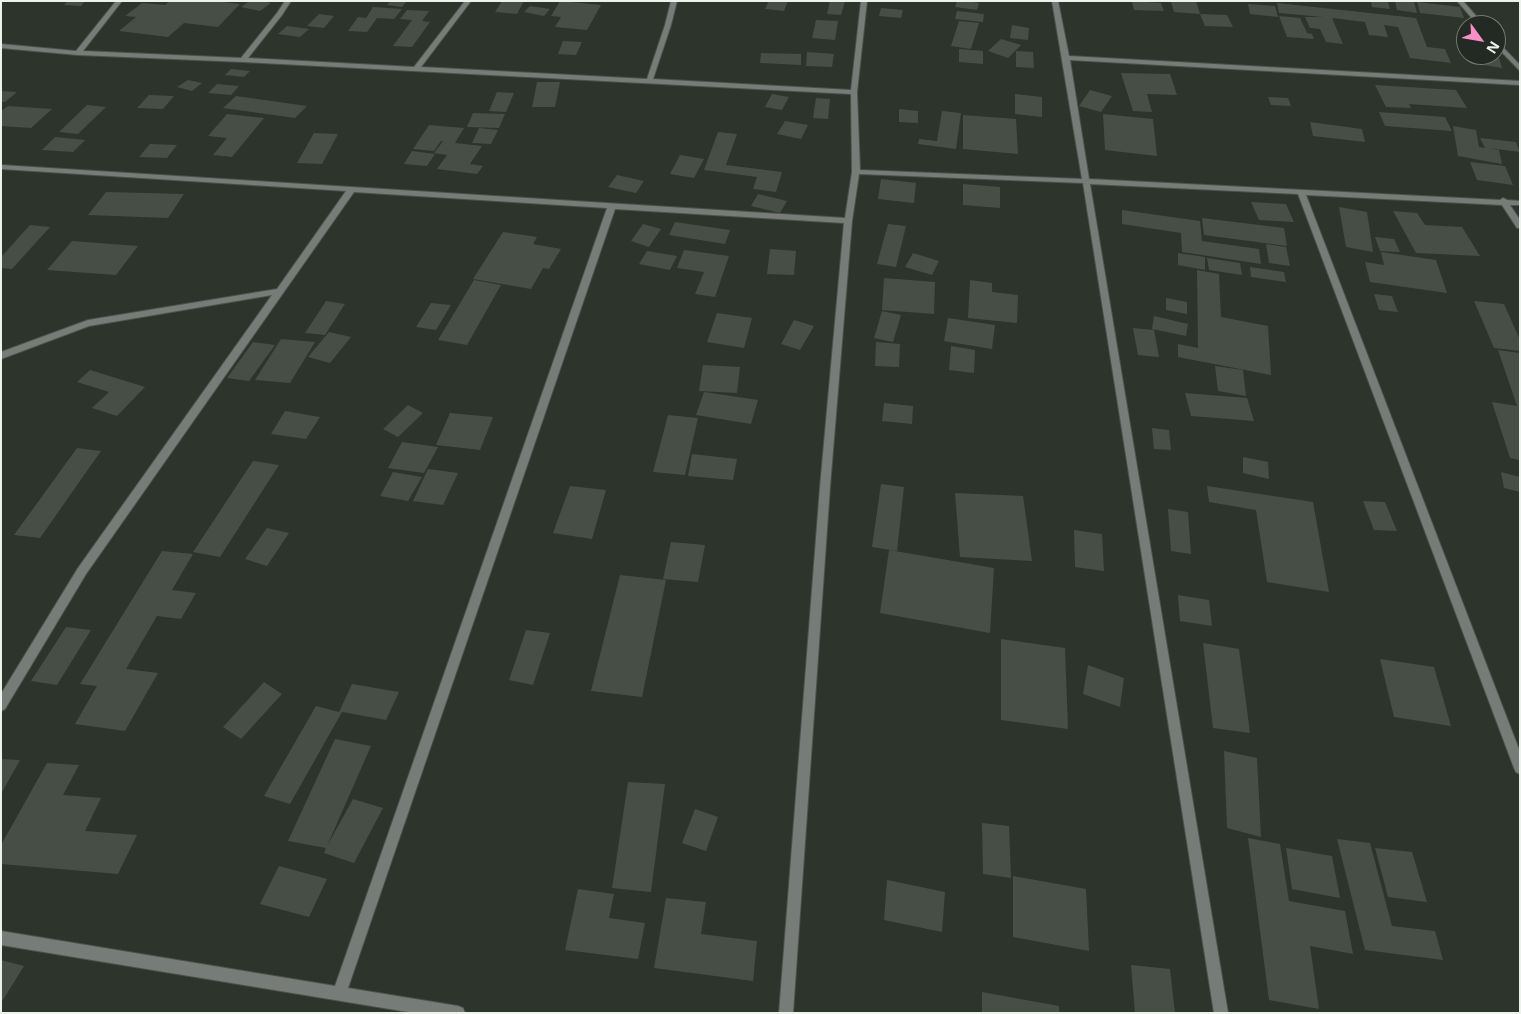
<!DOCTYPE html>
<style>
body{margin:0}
#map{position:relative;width:1521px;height:1014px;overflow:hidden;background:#2d342c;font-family:"Open Sans",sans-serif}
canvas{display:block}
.frame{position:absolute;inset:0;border:2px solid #eef2ed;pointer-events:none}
.north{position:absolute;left:1456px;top:15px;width:50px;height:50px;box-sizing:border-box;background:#232a23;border:1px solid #747a74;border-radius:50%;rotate:122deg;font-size:14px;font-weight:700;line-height:20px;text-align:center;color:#eef2ed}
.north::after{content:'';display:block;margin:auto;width:18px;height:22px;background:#fa8fc8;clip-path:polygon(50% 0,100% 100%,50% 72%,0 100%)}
</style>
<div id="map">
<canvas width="1521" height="1014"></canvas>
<div class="frame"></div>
<div class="north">N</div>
</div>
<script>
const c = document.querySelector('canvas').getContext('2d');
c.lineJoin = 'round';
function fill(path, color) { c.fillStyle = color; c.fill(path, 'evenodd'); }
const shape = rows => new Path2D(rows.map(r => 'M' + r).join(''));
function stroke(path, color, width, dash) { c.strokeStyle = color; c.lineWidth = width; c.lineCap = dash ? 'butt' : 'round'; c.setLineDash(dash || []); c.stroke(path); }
fill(shape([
 [68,1,85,1,81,6,64,5],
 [170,1,213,1,240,4,218,27,184,23,168,37,119,31,136,17,125,16,142,3,165,5],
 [249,1,262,1,271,3,260,11,241,7],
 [391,1,407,1,402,7,387,5],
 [502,1,524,1,517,14,495,12],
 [560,1,601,5,587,30,555,27,561,17,551,16],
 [769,1,788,1,784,11,765,9],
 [830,1,845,1,841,15,827,14],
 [957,1,968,1,979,3,977,10,955,7],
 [1132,1,1161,3,1164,11,1134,10],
 [1178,1,1196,1,1200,14,1174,12,1171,2],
 [1371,1,1388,2,1390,9,1372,7],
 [1395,1,1414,1,1417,13,1397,10],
 [1417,2,1460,7,1464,18,1420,13],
 [1277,3,1416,18,1427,47,1445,49,1451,63,1410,58,1398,27,1384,25,1388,37,1369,35,1365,22,1332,18,1343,44,1326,42,1320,29,1310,28,1305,17,1323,17,1279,13],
 [1248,4,1275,6,1278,17,1250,14],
 [530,6,550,9,544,16,524,12],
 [373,7,402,9,394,19,377,18,367,32,348,31,358,17,366,18],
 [881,8,903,10,901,18,879,16],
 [407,10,429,11,422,21,430,22,412,47,393,46,412,20,400,19],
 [957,11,984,14,983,22,955,19],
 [319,14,334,16,324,28,307,26],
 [1200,14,1227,15,1233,27,1205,26],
 [1279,16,1300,18,1307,33,1312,34,1314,39,1287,37],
 [816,20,838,21,835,40,812,38],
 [959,21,979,23,971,49,951,46],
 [1012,25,1029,28,1028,40,1010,38],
 [287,26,309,29,300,37,278,34],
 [1001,39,1021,45,1008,58,988,51],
 [563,41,582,42,576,55,558,54],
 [959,49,983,51,983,64,959,62],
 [1016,51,1033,52,1034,68,1016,67],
 [807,52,834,54,832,67,806,66],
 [761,53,801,54,801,65,760,63],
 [1476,55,1499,58,1502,68,1478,64],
 [231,69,250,71,244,77,225,75],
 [1121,73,1170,74,1177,95,1147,94,1152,112,1133,111],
 [188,80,202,83,192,91,177,87],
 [537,82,560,82,555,107,532,107],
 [217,84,239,86,231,95,208,93],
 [1375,85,1456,90,1467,108,1409,104,1411,108,1386,107],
 [1090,90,1112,96,1101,112,1079,106],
 [1,91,17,92,5,102,1,102],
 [497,92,514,93,506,112,489,111],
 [772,94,789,97,782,110,765,107],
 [1015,94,1042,97,1042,117,1015,114],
 [149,95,174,96,163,109,137,108],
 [236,96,307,106,295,118,223,108],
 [1268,97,1288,98,1291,106,1271,105],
 [816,98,830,99,828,119,813,118],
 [87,105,106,107,78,134,59,132],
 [8,106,52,109,31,128,1,126,1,111],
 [899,109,918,111,918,123,899,122],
 [942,111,961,113,956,149,918,144,919,139,937,141],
 [1379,112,1445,117,1452,131,1385,126],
 [473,113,505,114,499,128,467,127],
 [227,114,264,118,232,157,213,155,227,138,208,136],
 [1103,114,1153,119,1157,156,1105,150],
 [963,115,1016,119,1018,154,963,149],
 [785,121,808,125,801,139,777,134],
 [1310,122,1362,129,1365,142,1313,136],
 [429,125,464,128,455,143,482,146,470,164,483,166,477,174,437,169,447,155,434,153,443,141,441,141,434,151,413,149],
 [1453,126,1476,130,1479,147,1485,148,1480,138,1516,142,1520,152,1488,148,1499,150,1502,164,1458,156],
 [479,128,498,130,491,144,472,143],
 [718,132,737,134,726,165,782,172,776,192,753,189,757,177,704,170],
 [314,133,338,134,322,164,297,163],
 [55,137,85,140,73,152,42,150],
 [150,144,177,145,167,158,139,157],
 [412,151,435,154,427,166,404,164],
 [680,155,704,159,694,178,670,174],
 [1470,162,1505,166,1513,185,1477,180],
 [617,175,644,181,636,193,608,187],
 [881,179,916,183,914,203,878,199],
 [963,184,1000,187,1000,208,963,205],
 [106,192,184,194,168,218,88,215],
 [758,194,787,201,780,213,751,206],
 [1251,202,1286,204,1294,222,1259,220],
 [1339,207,1367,212,1373,252,1346,247],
 [1122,210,1200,221,1202,241,1259,249,1261,264,1182,252,1181,233,1122,224],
 [1393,211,1417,213,1425,225,1462,227,1480,256,1416,253],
 [1202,218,1284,228,1287,246,1204,235],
 [675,222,730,230,725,244,669,235],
 [643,224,661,229,649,247,631,241],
 [888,224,906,226,896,267,877,264],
 [30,225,50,227,12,269,1,268,1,257],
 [503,232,537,237,533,244,561,249,549,269,543,268,531,289,473,279],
 [1375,237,1394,239,1400,252,1380,251],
 [72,241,138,246,116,275,47,270],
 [1266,244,1286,247,1290,266,1269,263],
 [770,249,796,251,794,275,767,274],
 [684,250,729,256,715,297,695,294,704,272,677,268],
 [647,251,677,256,670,270,639,264],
 [1381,252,1436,260,1447,293,1370,282,1365,262,1384,265],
 [913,253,939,261,932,275,905,267],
 [1178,253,1205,257,1205,270,1178,265],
 [1207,258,1240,263,1242,275,1209,270],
 [1250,267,1284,272,1286,282,1251,277],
 [1197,270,1219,274,1221,317,1268,326,1271,375,1178,357,1178,344,1198,348],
 [884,278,935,282,934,314,882,310],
 [474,280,501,285,467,345,438,340],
 [970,280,992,283,992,292,1018,295,1017,323,968,318],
 [1374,294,1392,296,1398,312,1379,310],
 [1166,298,1187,302,1187,314,1166,310],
 [326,301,345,304,325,335,305,333],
 [1474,301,1504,304,1520,340,1520,351,1494,348],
 [431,303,451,305,436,330,416,327],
 [882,311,901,315,893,342,874,338],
 [717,313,752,318,744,348,707,342],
 [1154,316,1188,324,1186,336,1152,329],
 [948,318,995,325,992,349,944,341],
 [794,320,814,326,800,350,781,344],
 [1133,328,1154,330,1159,357,1138,355],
 [329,332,351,337,330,363,308,357],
 [281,339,315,342,290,383,255,380],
 [253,342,275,345,249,381,227,378],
 [876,342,900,344,899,367,875,366],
 [951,346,975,350,974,373,949,370],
 [1498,350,1520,353,1520,460,1510,458,1492,402,1517,406],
 [703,365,740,367,737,393,699,391],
 [1215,366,1243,370,1246,396,1218,391],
 [90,370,145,387,117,416,92,408,109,392,77,382],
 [704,392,758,400,751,424,696,415],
 [1185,393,1247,398,1254,421,1191,416],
 [884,403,913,406,912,424,882,421],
 [408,405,423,413,398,437,383,429],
 [285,411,320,417,306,439,271,434],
 [450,413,493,417,480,450,436,445],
 [668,415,698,418,685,475,653,472],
 [1152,428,1169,430,1171,450,1154,449],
 [402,442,438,447,424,473,388,468],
 [77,448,101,451,40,538,14,535],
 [692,454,737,459,733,480,688,476],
 [1243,457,1268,462,1269,479,1243,473],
 [253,461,279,465,220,557,193,552],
 [428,469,458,473,443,505,413,501],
 [393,472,422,477,408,501,380,496],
 [1501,472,1520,477,1520,492,1504,488],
 [881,484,904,487,897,551,872,547],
 [570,486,606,490,592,539,553,533],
 [1207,486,1313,502,1329,592,1267,582,1256,510,1209,502],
 [955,493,1023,496,1032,561,960,557],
 [1363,501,1385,502,1397,531,1374,530],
 [1168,509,1188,512,1191,554,1171,551],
 [267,528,289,533,267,566,245,559],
 [1074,530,1102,534,1104,571,1075,567],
 [671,542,705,545,698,582,663,579],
 [889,550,994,568,990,633,880,613],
 [162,551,193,554,172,590,196,593,181,619,157,616,126,669,158,673,125,731,75,724,97,686,80,684],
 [620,575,666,580,642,697,591,691],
 [1178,595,1209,600,1212,626,1180,621],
 [66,627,91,630,57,685,31,681],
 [526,630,550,633,533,685,509,680],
 [1001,639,1065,648,1068,729,1001,720],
 [1203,643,1239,649,1250,733,1213,728],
 [1380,659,1434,667,1451,726,1394,717],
 [1088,665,1124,678,1120,707,1083,694],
 [264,682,282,694,241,739,223,727],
 [352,684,399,692,386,720,342,712,290,804,264,796,316,706,339,712],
 [335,739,371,746,327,846,353,799,383,808,354,863,324,853,326,848,288,841],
 [1224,751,1257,758,1261,837,1227,828],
 [1,759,20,760,1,794],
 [47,763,79,765,63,795,101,798,85,831,137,835,118,874,1,864,1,845],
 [628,782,665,784,651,892,612,888],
 [695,809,718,817,706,851,682,843],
 [982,823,1009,826,1011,878,983,874],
 [1248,838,1280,844,1289,901,1345,911,1353,954,1310,946,1319,1009,1269,1000],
 [1337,839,1370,843,1392,926,1435,931,1443,960,1365,950],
 [1286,848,1332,856,1340,898,1292,889],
 [1375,848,1412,852,1427,902,1388,897],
 [279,866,327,879,309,917,260,904],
 [1013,876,1086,889,1089,951,1013,937],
 [887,880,945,892,942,932,884,920],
 [578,889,614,894,609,918,645,923,638,959,565,950],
 [666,898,706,902,701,934,757,941,753,981,654,968],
 [1,960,24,966,1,1003],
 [1131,965,1170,969,1175,1013,1135,1013],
 [982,992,1059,1006,1059,1013,982,1013]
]), '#464e46');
const minor = shape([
 [116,1,122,1,83,51,241,58,277,13,285,1,291,1,282,15,248,58,414,67,465,1,471,1,421,67,647,79,665,25,671,1,677,1,671,25,653,79,851,90,861,1,867,1,857,92,860,170,1082,179,1052,1,1058,1,1069,56,1520,81,1520,85,1070,60,1089,179,1500,200,1503,198,1507,200,1520,201,1520,205,1510,205,1520,220,1520,228,1517,228,1502,205,1306,195,1520,752,1520,774,1516,772,1514,768,1298,194,1090,184,1228,1013,1214,1013,1083,183,859,174,852,221,830,487,793,1013,779,1013,820,487,844,223,615,209,348,988,458,1006,463,1008,465,1013,414,1013,1,945,1,931,335,986,607,208,354,192,86,574,5,709,1,711,1,694,78,568,272,295,89,326,1,359,1,352,88,320,277,289,346,191,1,169,1,165,845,218,852,172,851,94,243,62,78,55,1,48,1,44,76,51,116,1],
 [1457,1,1463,1,1484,25,1478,25,1457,1],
 [1496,40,1520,65,1520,71,1496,46,1496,40]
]);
stroke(minor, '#4c524b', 2);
fill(minor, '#787c78');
</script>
